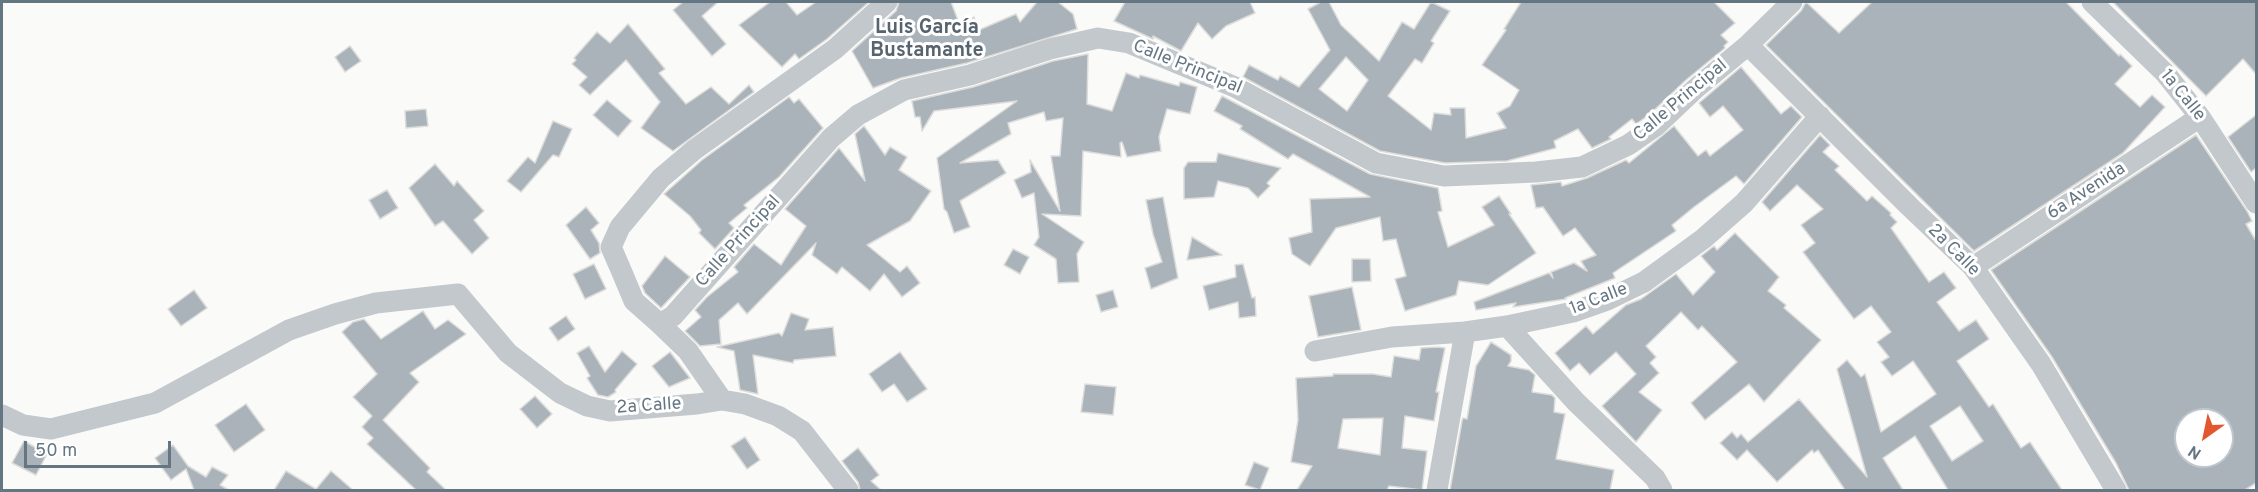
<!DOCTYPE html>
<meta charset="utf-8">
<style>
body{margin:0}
#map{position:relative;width:2258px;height:492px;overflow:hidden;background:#fafaf8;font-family:Overpass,sans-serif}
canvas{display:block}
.frame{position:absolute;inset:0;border:3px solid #657683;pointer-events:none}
.north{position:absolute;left:2174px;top:408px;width:60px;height:60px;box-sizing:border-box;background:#fff;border:2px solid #c1c8cd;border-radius:50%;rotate:213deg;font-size:16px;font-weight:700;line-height:24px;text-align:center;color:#657683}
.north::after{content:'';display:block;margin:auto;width:21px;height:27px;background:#e4572e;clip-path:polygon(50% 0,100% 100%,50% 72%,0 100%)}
.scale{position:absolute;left:24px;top:441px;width:147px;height:27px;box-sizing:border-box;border:3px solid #657683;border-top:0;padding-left:8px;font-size:18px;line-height:21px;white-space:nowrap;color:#657683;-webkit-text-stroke:4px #fff;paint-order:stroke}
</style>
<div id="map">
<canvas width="2258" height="492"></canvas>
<div class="frame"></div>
<div class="north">N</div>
<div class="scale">50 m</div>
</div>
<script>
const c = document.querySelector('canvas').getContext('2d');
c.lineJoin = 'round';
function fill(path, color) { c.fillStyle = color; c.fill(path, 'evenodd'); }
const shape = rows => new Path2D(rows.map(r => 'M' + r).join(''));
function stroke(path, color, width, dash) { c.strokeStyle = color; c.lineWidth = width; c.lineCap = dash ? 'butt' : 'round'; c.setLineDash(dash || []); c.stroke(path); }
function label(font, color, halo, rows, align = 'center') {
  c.font = font + ' Overpass,sans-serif'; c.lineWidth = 6; c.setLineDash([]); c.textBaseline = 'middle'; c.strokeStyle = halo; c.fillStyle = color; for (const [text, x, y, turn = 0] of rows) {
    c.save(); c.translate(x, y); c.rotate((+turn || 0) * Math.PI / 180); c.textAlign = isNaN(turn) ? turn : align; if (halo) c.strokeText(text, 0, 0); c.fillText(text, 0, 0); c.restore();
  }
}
const building = shape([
 [683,2,718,2,702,16,726,44,712,56,673,10,683,2],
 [770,2,786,2,797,15,816,2,869,2,827,39,799,59,795,54,782,67,739,25,770,2],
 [899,2,951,2,959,23,974,17,979,30,1016,14,1020,22,1037,2,1058,2,1073,14,1077,29,967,63,901,78,873,88,852,51,896,11,899,2],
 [1125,2,1250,2,1255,13,1226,26,1212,39,1198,23,1181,51,1153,36,1153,39,1114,21,1125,2],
 [1321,2,1329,2,1341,25,1379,61,1402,22,1414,29,1431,2,1450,11,1431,41,1434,43,1422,63,1415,59,1388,96,1431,130,1434,113,1451,115,1450,108,1465,108,1466,138,1506,128,1497,113,1510,106,1519,90,1482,65,1506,30,1504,29,1521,2,1714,2,1735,23,1721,35,1728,42,1724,46,1725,48,1686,80,1649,115,1636,124,1632,119,1609,137,1611,139,1592,148,1578,129,1554,141,1556,148,1507,161,1445,163,1380,151,1243,77,1249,65,1278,80,1280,76,1299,87,1330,50,1308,9,1321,2],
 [1346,57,1368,80,1347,111,1319,89,1346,57],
 [1806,2,1839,33,1872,2,2066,2,2119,56,2120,54,2132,66,2115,84,2140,107,2152,95,2165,107,2123,153,1974,251,1766,45,1801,11,1806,2],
 [2113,2,2256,2,2256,74,2243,59,2206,96,2113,2],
 [628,24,665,69,659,73,686,104,711,87,729,104,749,85,754,92,673,151,641,128,660,102,626,60,590,95,579,85,587,77,572,64,576,60,574,58,597,32,610,43,628,24],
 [350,46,361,61,345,72,335,57,350,46],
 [1088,54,1087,104,1112,111,1126,73,1139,78,1140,75,1179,86,1180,82,1197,87,1190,114,1167,109,1159,137,1161,151,1127,157,1122,142,1120,143,1121,157,1083,151,1081,216,1042,214,1084,242,1077,254,1079,282,1058,283,1056,259,1034,245,1039,237,1034,193,1022,198,1014,180,1031,172,1030,160,1060,211,1051,156,1060,156,1063,118,1046,121,1044,112,1008,123,1011,134,960,163,998,160,1006,173,960,201,970,227,954,233,947,212,944,209,937,158,1017,101,934,111,922,131,920,117,915,117,912,101,973,87,1053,61,1088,54],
 [1741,67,1781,114,1791,106,1802,117,1744,184,1736,176,1694,207,1672,225,1676,231,1613,273,1615,278,1565,298,1566,299,1513,307,1516,303,1476,310,1474,302,1549,273,1553,278,1551,272,1574,263,1587,271,1581,261,1596,255,1575,228,1563,236,1543,207,1536,208,1531,185,1561,182,1562,186,1587,178,1626,160,1629,163,1674,126,1698,156,1706,150,1710,156,1743,130,1723,106,1710,117,1699,103,1741,67],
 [1222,96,1370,174,1438,188,1442,211,1438,212,1448,247,1494,225,1482,207,1499,196,1511,214,1509,214,1536,253,1488,285,1459,281,1456,295,1405,311,1395,279,1406,276,1396,239,1383,241,1380,217,1336,228,1310,266,1292,254,1289,238,1312,232,1310,199,1370,197,1293,154,1288,159,1240,129,1242,126,1214,111,1222,96],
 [789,97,794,103,799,99,823,128,779,177,744,205,747,208,729,223,734,228,715,249,699,233,701,230,690,216,664,194,702,160,789,97],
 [607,100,632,121,618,137,593,115,607,100],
 [426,109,428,126,406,128,405,111,426,109],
 [2256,115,2256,168,2251,172,2228,137,2256,115],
 [553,121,572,129,559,157,553,155,521,192,507,181,528,157,535,163,553,121],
 [864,126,885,155,890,147,907,157,899,170,931,191,910,221,867,245,900,272,907,266,920,283,902,297,884,274,870,291,842,267,837,274,812,255,816,243,747,314,738,303,719,320,721,344,700,346,685,331,701,317,695,310,707,297,738,272,734,267,754,244,781,265,806,226,785,209,839,148,865,181,855,134,864,126],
 [1820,135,1830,145,1823,152,1839,166,1835,170,1867,201,1872,196,1891,213,1890,215,1897,222,1891,228,1929,282,1944,272,1956,288,1937,302,1959,331,1976,320,1989,339,1957,361,1989,407,1993,404,2021,448,2030,442,2062,490,1948,490,1915,436,1883,458,1903,490,1845,490,1818,450,1814,453,1812,450,1777,482,1747,450,1737,460,1720,443,1732,432,1737,438,1741,434,1748,442,1799,399,1867,477,1837,369,1847,360,1861,377,1865,374,1881,432,1936,394,1913,361,1892,376,1881,362,1889,357,1877,342,1891,332,1871,306,1854,319,1803,252,1815,243,1801,225,1823,209,1797,185,1770,211,1762,202,1820,135],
 [1960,406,1983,441,1952,461,1930,426,1960,406],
 [2196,135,2247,211,2252,221,2246,224,2256,241,2256,483,2245,490,2129,490,2116,463,2052,357,1991,270,2196,135],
 [2186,420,2222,420,2222,456,2186,456,2186,420],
 [1218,153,1281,168,1267,183,1270,186,1258,198,1248,188,1218,181,1214,197,1184,199,1184,168,1188,162,1216,162,1218,153],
 [435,164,454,186,457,181,484,211,474,220,489,238,472,254,443,221,435,226,409,188,435,164],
 [387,190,398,208,380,219,369,200,387,190],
 [1163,197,1178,278,1151,289,1145,268,1162,262,1153,234,1146,200,1163,197],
 [586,207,599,223,591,230,599,243,600,253,590,259,566,225,586,207],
 [1735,233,1779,277,1768,291,1786,305,1784,308,1821,340,1764,402,1749,384,1705,420,1691,403,1737,362,1702,326,1698,330,1681,312,1646,346,1656,357,1650,363,1659,373,1639,392,1662,410,1636,442,1602,406,1636,374,1616,352,1590,375,1579,363,1570,371,1555,353,1586,326,1593,334,1626,305,1641,299,1676,274,1693,295,1715,272,1701,256,1714,246,1717,250,1735,233],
 [1192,237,1222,255,1187,260,1192,237],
 [1013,249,1029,257,1020,274,1004,265,1013,249],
 [665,256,690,277,661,308,645,293,642,286,665,256],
 [1352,259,1370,259,1371,281,1352,282,1352,259],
 [594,264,606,289,585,299,573,274,594,264],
 [1243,264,1252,298,1255,297,1256,316,1239,318,1238,302,1209,310,1203,286,1236,277,1235,265,1243,264],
 [1352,287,1361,330,1318,337,1309,296,1352,287],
 [194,290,207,308,181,326,168,309,194,290],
 [1113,290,1118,307,1101,312,1096,295,1113,290],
 [423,311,435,329,448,320,466,334,410,373,419,382,383,420,430,468,427,472,446,490,416,490,367,444,373,438,362,427,372,416,353,397,377,374,342,332,353,322,364,319,381,339,423,311],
 [791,313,809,319,805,330,833,327,836,356,794,360,793,363,753,355,758,394,740,390,734,351,717,347,779,333,782,336,791,313],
 [566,316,575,329,558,341,549,328,566,316],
 [1491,342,1511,355,1511,361,1508,366,1529,370,1535,375,1532,392,1552,395,1555,398,1554,412,1565,414,1556,459,1614,470,1610,490,1450,490,1462,421,1463,418,1467,419,1476,366,1491,342],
 [589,346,605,372,622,351,637,364,615,390,616,392,608,397,598,395,587,378,590,376,577,353,589,346],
 [1438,347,1445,348,1436,392,1439,392,1434,421,1405,416,1402,448,1427,451,1422,490,1389,486,1387,490,1297,490,1312,466,1291,462,1298,420,1296,378,1333,376,1333,374,1373,374,1391,377,1394,356,1419,360,1421,348,1438,347],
 [1383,418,1380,455,1338,448,1343,419,1383,418],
 [670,352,690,378,669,387,652,366,670,352],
 [900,352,927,389,907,402,894,384,882,392,869,374,900,352],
 [1085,384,1116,387,1113,415,1081,412,1085,384],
 [535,396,552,414,537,428,520,409,535,396],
 [246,404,265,430,234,452,215,425,246,404],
 [745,437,760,460,747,469,731,446,745,437],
 [24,441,47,454,36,475,12,463,24,441],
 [173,445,188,466,206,477,212,467,228,475,220,485,229,490,194,490,186,469,171,480,155,458,173,445],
 [858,448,879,475,871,481,881,490,860,490,858,482,842,461,858,448],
 [1254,462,1269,468,1260,490,1245,485,1254,462],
 [286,471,316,489,331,471,353,490,274,490,286,471]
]);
fill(building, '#aab3b9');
stroke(building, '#dcdcda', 1.5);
stroke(shape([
 [2092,2,2165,73,2200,117,2256,203],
 [1748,45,1910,207,1973,267,2041,364,2116,490],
 [1973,267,2200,117],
 [660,324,634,301,621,270,611,247,620,227,661,178,694,150,835,49,887,2],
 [1507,326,1576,402,1655,478,1662,490],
 [1315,351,1392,337,1465,332,1507,326,1573,312,1607,300,1644,282,1703,239,1744,203,1820,116],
 [722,400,688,351,660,324,673,316,831,138,858,115,904,90,970,75,1050,49,1098,38,1129,43,1235,87,1376,163,1444,176,1536,172,1582,167,1628,145,1657,125,1695,89,1748,45,1792,2],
 [2,415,23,425,51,429,155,403,289,330,335,314,376,303,458,294,508,353,560,393,587,406,610,411,697,404,722,400,745,404,778,416,802,431,848,490],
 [1437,490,1465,332]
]), '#c3c8cc', 21);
label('18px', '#657683', '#fff', [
 ["Calle Principal",1187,68,22],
 ["1a Calle",2182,96,51],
 ["Calle Principal",1681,101,-40],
 ["6a Avenida",2087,192,-33],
 ["Calle Principal",739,242,-48],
 ["2a Calle",1953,251,45],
 ["1a Calle",1599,300,-21],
 ["2a Calle",649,407,-4]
]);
label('bold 20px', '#57646e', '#fff', [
 ["Luis García",927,29],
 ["Bustamante",927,52]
]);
</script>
